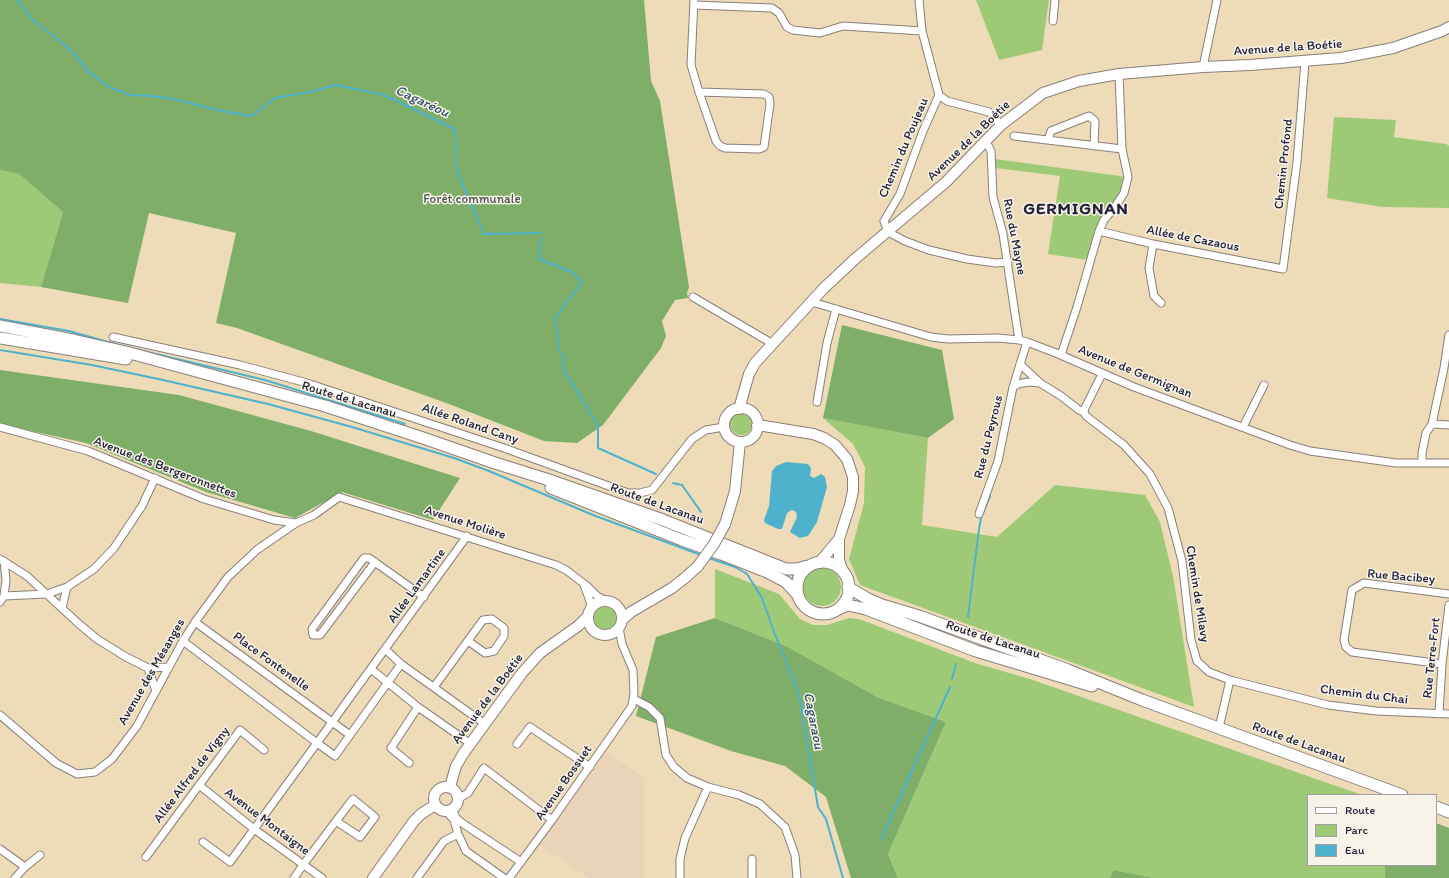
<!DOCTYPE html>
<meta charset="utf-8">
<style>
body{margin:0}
#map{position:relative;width:1449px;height:878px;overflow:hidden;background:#eedcb9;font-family:Itim,sans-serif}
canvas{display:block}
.legend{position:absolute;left:1307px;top:794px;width:130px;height:72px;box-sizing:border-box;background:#f7f3e8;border:1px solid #a29fa3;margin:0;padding:5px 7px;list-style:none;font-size:12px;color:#22223b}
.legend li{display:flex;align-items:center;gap:8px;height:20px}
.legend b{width:20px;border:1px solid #a29fa3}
</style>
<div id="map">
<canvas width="1449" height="878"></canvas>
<ul class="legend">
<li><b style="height:5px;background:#fff"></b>Route</li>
<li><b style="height:11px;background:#9eca77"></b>Parc</li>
<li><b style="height:11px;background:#4eb2cd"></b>Eau</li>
</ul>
</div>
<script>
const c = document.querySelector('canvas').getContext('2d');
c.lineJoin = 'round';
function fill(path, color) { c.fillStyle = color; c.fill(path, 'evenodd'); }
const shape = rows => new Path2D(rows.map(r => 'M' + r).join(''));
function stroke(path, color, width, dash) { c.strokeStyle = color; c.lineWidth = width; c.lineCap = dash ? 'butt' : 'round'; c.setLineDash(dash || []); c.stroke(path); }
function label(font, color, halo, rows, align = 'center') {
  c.font = font + ' Itim,sans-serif'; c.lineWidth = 3; c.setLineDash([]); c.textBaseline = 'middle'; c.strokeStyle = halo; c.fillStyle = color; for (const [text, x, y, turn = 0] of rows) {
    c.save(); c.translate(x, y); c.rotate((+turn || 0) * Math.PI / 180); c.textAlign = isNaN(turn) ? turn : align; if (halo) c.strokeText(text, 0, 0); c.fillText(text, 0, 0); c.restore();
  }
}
fill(shape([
 [608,752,644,778,644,878,588,878,538,844]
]), '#ead3b8');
fill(shape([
 [976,0,1049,0,1042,50,999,60],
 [1334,117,1396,120,1394,137,1446,144,1449,146,1449,208,1382,207,1327,198],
 [995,159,1127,177,1127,185,1112,209,1088,260,1048,254,1060,176,995,168],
 [0,170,19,174,63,212,41,287,0,283],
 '730 424a11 11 0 1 1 22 0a11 11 0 1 1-22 0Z',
 [823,418,928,438,922,525,997,537,1055,485,1145,495,1160,522,1173,576,1194,707,860,585,849,559,864,503,865,467,853,444],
 '803 587a19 19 0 1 1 38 0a19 19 0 1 1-38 0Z',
 [715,569,779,594,800,619,813,625,827,625,849,618,859,619,975,663,1033,680,1362,795,1308,795,1308,865,1385,865,1385,878,1153,878,1114,870,1109,878,898,878,888,854,946,722,877,697,788,647,715,618],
 '594 618a11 11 0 1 1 22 0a11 11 0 1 1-22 0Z'
]), '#9eca77');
fill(shape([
 [0,0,644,0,651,81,660,101,689,287,687,293,688,298,675,300,662,321,666,336,661,348,603,425,577,443,544,441,449,404,237,328,216,323,236,233,149,213,128,303,41,287,63,212,19,174,0,170],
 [842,325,942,350,954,419,928,438,823,418],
 [0,370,179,395,311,431,460,478,433,520,342,492,295,518,206,492,86,443,0,424],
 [715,618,788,647,877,697,946,722,888,854,898,878,851,878,826,797,785,766,731,751,636,716,656,637],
 [1436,823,1449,828,1449,878,1385,878,1385,865,1436,865],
 [1114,870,1153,878,1109,878]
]), '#7eae68');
fill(shape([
 [786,462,808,464,811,468,810,476,814,478,821,474,825,477,827,487,817,522,808,536,800,538,790,532,797,517,796,512,792,510,787,513,782,529,778,529,765,523,764,520,769,506,772,471,776,466]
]), '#4eb2cd');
stroke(shape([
 [17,0,32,19,71,50,89,72,109,87,130,95,152,96,174,99,221,111,252,116,275,98,310,92,336,85,384,95,455,129,457,171,484,234,541,233],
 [541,238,539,259,572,272,582,282,555,318,559,350,563,356,564,373,570,380,598,425,598,448,656,474],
 [0,319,69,331,119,345],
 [135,349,265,380,405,424],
 [0,350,92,365,163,380,268,404,352,427,454,458,489,471,593,515,701,555],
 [673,483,682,485,701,512],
 [709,558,735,567,747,574,762,598,774,632,799,694,818,807,826,819,843,878],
 [968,617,979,529,981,518,990,496],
 [952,679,956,664],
 [881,839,950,687]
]), '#4eb2cd', 2);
const street = shape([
 [694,0,691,65,699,92,716,141,720,146,725,148,759,149,764,147,770,104,769,97,764,94,699,92],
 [919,0,922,31,939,95,947,101,989,112,1001,125],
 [694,5,772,8,779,13,787,27,793,30,820,33,843,26,922,31],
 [1053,21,1055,0],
 [1203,67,1217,0],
 [939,95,923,131,900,194,884,221,888,232,905,241,929,250,967,259,996,263,1008,262],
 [1014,136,1122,149],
 [985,140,991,151,993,197,1003,234,1019,340],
 [1048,140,1051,131,1089,116,1095,121,1094,146],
 [1099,231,1153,244,1283,269,1297,162,1305,62],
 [1153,244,1149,268,1154,296,1161,303],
 [693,297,773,344],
 [812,302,931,337,948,339,998,338,1019,340,1027,342,1056,353,1134,387,1290,445,1310,451,1396,463,1449,463],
 [113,337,240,365,307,383,504,448,628,493,640,493,652,490,692,439,706,430,724,427],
 [1061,355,1077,307,1099,231,1104,220,1115,207,1124,193,1128,177,1122,149,1119,74],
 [1020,364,1040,383,1061,396,1079,410,1084,412,1086,416,1124,445,1150,474,1168,508,1182,561,1191,640,1197,661,1209,672,1230,680,1328,705,1376,711,1449,714],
 [1013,387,1018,384,1028,382,1040,383],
 [817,402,827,343,836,309],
 [1084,412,1085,408,1102,374],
 [1432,424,1449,425],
 [0,427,88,451,204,499,274,520,296,523,314,515,339,497,556,565,566,570,587,586,597,596,606,601],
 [1243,427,1264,385],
 [1422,463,1422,453,1426,433,1432,424,1444,368,1449,335],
 [979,514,998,461,1013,387,1027,342],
 [0,559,27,576,79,624,97,639,126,657,148,668,169,667],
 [375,562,320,635,313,635,312,629,364,558,369,558,424,597],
 [584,585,590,601,591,609],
 [4,596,47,594,67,587,94,569,114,548,142,506,155,478],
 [0,602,4,596,6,580,4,561],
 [62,608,67,587],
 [195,622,350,735],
 [183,641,317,743,335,756,401,664,385,649,317,743,230,862,203,842],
 [385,649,467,536],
 [401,664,485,724],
 [1442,664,1352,652,1346,647,1344,640,1352,590,1364,583,1449,594],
 [148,668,156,691],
 [371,669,418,707,471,744],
 [434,687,483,620,492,619,504,628,504,636,494,651,485,653,468,641],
 [634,699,649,707,660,718,666,755,674,767,687,778,708,787,739,795,760,804,785,827,795,855,797,878],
 [1439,714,1442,664,1449,605],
 [0,715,56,763,77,774,95,772,112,759,137,726,183,641,195,622,228,577,258,549,296,523],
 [1219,728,1230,680],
 [517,744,530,727,590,767],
 [409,763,391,748,418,707],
 [199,785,254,829,322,878],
 [458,799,468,793,484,768,552,820],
 [452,809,456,818,462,823,521,862],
 [446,811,454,820,458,834,466,851,504,878],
 [0,849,25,867],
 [146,857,240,730,264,750],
 [15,878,25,867,40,855],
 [294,878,303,865,336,821,353,799,375,817,360,837,336,821],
 [417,878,444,841,458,834],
 [509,878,552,820,632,706,634,693,633,670,622,644,619,628],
 [680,878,680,859,685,838,708,787],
 [752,878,752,859]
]);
const secondary = shape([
 '724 425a17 17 0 1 1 34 0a17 17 0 1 1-34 0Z',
 [739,409,749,374,755,363,824,288,856,258,946,182,1001,125,1043,93,1079,81,1119,74,1203,67,1250,65,1341,58,1393,48,1442,31,1449,27],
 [757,426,764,426,813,434,824,438,835,445,847,459,853,477,853,491,850,505,839,539,819,563],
 [725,524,730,508,735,491,740,442],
 [839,539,839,560,843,572],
 '588 618a17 17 0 1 1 34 0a17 17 0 1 1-34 0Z',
 [622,620,631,612,672,588,686,577,698,566],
 '434 799a12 12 0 1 1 24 0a12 12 0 1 1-24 0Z',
 [450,787,456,766,463,754,522,673,540,653,578,626,588,616],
 [373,878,414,821,421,814,435,805]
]);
const primary = shape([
 [0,326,73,340,126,352,325,406,423,438,495,463,546,479,663,520,786,569,796,569,808,566],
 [0,338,126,359],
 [551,488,682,540,721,554,767,572,786,582,797,594],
 '797 588a26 26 0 1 1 52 0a26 26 0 1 1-52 0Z',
 [848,587,868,599,882,605,919,616,1068,670,1142,700,1402,795],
 [838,609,848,605,866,609,976,651,1092,686],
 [1436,807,1449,812]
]);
stroke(street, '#887f7a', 9);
stroke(secondary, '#887f7a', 12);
stroke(primary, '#887f7a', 13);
stroke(street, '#fff', 7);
stroke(secondary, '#fff', 10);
stroke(primary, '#fff', 11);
const secondaryBridge = shape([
 [698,566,714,544,725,524]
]);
stroke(secondaryBridge, '#887f7a', 12, []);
stroke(secondaryBridge, '#fff', 10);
label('13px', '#22223b', '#f7f3e8', [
 ["Avenue de la Boétie",1288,48,-4],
 ["Avenue de la Boétie",969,141,-44],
 ["Chemin du Poujeau",904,148,-67],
 ["Chemin Profond",1284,164,-84],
 ["Rue du Mayne",1014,237,79],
 ["Allée de Cazaous",1193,239,11],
 ["Avenue de Germignan",1135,372,22],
 ["Route de Lacanau",349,400,17],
 ["Allée Roland Cany",470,424,19],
 ["Rue du Peyrous",989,437,-76],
 ["Avenue des Bergeronnettes",165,468,21],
 ["Route de Lacanau",657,504,20],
 ["Avenue Molière",465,523,18],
 ["Rue Bacibey",1401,577,5],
 ["Allée Lamartine",417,586,-54],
 ["Chemin de Milavy",1197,594,81],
 ["Route de Lacanau",993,640,18],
 ["Rue Terre-Fort",1432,658,-84],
 ["Place Fontenelle",271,662,36],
 ["Avenue des Mésanges",152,672,-60],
 ["Chemin du Chai",1364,695,7],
 ["Avenue de la Boétie",488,699,-53],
 ["Route de Lacanau",1299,743,20],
 ["Allée Alfred de Vigny",192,775,-53],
 ["Avenue Bossuet",564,783,-55],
 ["Avenue Montaigne",267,822,37]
]);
label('13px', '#47544d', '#f7f3e8', [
 ["Forêt communale",472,200]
]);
label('italic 14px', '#31546e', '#f7f3e8', [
 ["Cagaréou",422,102,25],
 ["Cagaraou",813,721,79]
]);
c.letterSpacing = '1px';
label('bold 17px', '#22223b', '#f7f3e8', [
 ["GERMIGNAN",1076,210]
]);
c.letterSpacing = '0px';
</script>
